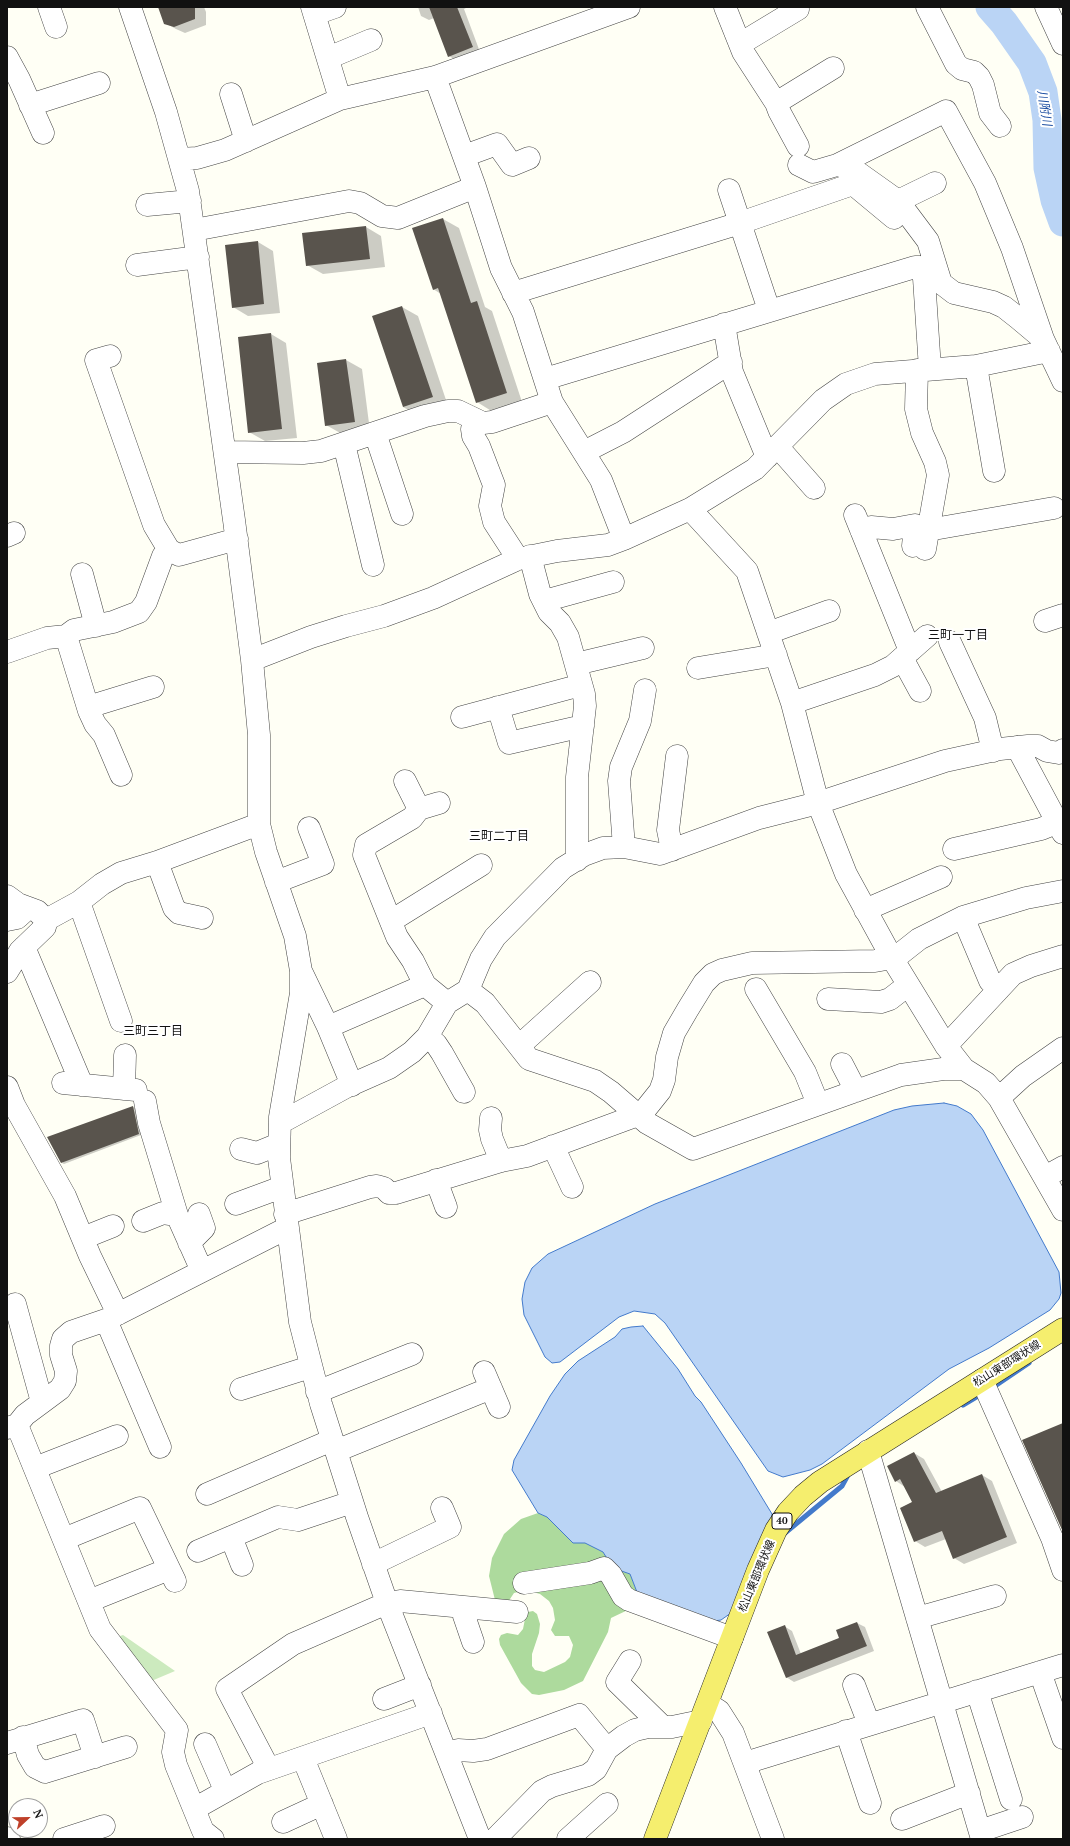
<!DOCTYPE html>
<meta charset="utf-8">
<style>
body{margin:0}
#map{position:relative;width:1070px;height:1846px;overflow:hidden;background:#fffff5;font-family:"PT Serif",serif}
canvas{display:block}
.frame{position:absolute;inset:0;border:8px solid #111;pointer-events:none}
.north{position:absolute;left:8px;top:1798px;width:40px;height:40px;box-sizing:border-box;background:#fff;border:1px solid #a0a0a0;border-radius:50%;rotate:68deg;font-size:11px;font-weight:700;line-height:16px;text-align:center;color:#111}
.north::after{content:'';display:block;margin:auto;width:14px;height:18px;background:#bf402a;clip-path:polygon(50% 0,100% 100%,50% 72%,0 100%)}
</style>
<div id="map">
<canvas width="1070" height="1846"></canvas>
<div class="frame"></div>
<div class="north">N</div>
</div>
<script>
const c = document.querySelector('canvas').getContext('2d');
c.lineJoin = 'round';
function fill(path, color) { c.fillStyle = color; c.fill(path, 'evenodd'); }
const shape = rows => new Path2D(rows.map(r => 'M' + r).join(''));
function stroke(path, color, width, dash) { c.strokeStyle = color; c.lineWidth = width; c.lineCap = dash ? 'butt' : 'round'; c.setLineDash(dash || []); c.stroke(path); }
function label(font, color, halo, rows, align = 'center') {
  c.font = font + ' "PT Serif","Noto Sans JP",serif'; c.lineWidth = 4; c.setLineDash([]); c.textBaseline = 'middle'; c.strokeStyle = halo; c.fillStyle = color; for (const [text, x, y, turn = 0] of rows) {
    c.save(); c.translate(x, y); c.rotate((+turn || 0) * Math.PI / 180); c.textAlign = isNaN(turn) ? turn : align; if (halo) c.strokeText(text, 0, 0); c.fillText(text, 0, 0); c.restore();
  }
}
fill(shape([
 [123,1635,175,1671,149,1682,117,1637]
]), '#cceabe');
fill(shape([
 [538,1513,547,1517,573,1543,585,1542,603,1552,613,1568,630,1574,640,1600,632,1608,611,1618,608,1632,583,1681,564,1690,539,1695,532,1694,521,1683,500,1645,499,1639,501,1635,507,1633,518,1635,523,1629,525,1619,528,1612,533,1611,537,1614,540,1624,539,1633,532,1654,532,1666,535,1670,544,1672,565,1662,570,1657,573,1645,569,1636,555,1636,551,1630,555,1620,553,1608,549,1601,540,1594,526,1590,514,1593,506,1605,496,1604,489,1576,492,1558,504,1534,521,1519]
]), '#adda9d');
const water = shape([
 [944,1103,957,1106,971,1114,983,1130,1059,1272,1061,1293,1059,1299,1050,1310,989,1348,949,1369,822,1464,810,1470,783,1477,768,1471,665,1323,655,1314,634,1311,619,1317,560,1362,552,1363,545,1357,524,1315,522,1299,525,1282,532,1268,548,1254,655,1204,894,1110,912,1106,944,1103],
 [643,1326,678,1369,695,1396,701,1402,741,1463,772,1514,772,1519,731,1613,721,1620,708,1622,640,1600,630,1574,613,1568,603,1552,585,1543,573,1543,547,1517,538,1513,512,1470,514,1460,550,1396,565,1374,578,1361,615,1337,622,1329,631,1327,643,1326]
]);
fill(water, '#bad4f5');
stroke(water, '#437acb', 1);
fill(shape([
 [159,7,204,7,206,12,206,25,185,33,176,29,165,23],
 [418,7,468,7,464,9,480,52,457,61,449,56,434,18,429,20,421,16],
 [443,219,459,228,485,307,492,311,522,402,493,412,477,402,441,294,433,289],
 [366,227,381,236,385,267,323,274,307,265],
 [258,242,273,251,280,313,248,316,233,307],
 [402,307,418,316,448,406,419,416,403,407],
 [271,334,286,343,297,438,265,441,249,432],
 [346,360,362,369,370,431,342,434,326,425,318,363],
 [133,1107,135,1108,141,1135,64,1164,62,1163],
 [914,1453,924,1459,942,1492,982,1475,992,1481,1017,1543,964,1564,954,1558,946,1539,925,1547,915,1541,914,1503,905,1487,896,1481,888,1467],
 [857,1623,865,1627,874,1651,794,1682,786,1677,784,1626,792,1631,801,1654,840,1638]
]), '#0003');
stroke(shape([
 [995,1386,1029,1363],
 [963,1405,978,1396],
 [785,1533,842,1486,848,1475]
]), '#437acb', 5);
stroke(shape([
 [990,7,1004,23,1032,63,1043,92,1047,120,1048,168,1055,200,1063,222]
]), '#bad4f5', 29);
fill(shape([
 [158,7,195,7,195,19,174,27,164,24],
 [429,7,457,7,473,47,448,57],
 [443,218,471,303,477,301,507,393,476,403,438,288,433,290,412,228],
 [366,226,370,259,306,266,302,233],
 [258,241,264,304,232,308,225,245],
 [402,306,433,397,403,407,372,316],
 [271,333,282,429,248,433,238,337],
 [346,359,355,422,325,426,317,363],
 [133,1106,139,1134,61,1163,47,1137],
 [1063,1423,1063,1532,1022,1440],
 [914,1452,936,1493,982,1474,1007,1537,953,1559,942,1531,914,1542,900,1508,912,1502,900,1479,895,1482,887,1466],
 [857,1622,867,1646,786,1678,767,1632,785,1625,796,1655,839,1638,836,1630]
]), '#59544d');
const minor = shape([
 [49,7,56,27],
 [130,7,166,112,188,191,234,520,252,660,259,735,259,824,266,852,295,936,301,971,301,993,280,1117,279,1158,300,1322,321,1404,357,1517,387,1603,480,1839],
 [312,7,340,99],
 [725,7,743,52,776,103,833,68],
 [927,7,956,64,962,69,974,72,979,77,983,85,990,113,1000,126],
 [1046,7,1063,44],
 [315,14,335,7],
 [740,44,798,9],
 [7,57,19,79,43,133],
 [328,58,371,40],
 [435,77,475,187,501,268,523,312,552,402,601,480,624,539,690,509,755,469,823,400,846,384,875,374,976,366,1049,351],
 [231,94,246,141],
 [776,103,779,111,798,146],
 [30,105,99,83],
 [464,156,497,144,512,165,529,158],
 [180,159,197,158,225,150,340,99,435,77,629,7],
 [799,165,813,172,837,165,853,169,898,201,928,241,941,283,954,293,993,302,1004,307,1018,318,1043,339,1063,381],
 [837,165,946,111,985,183,1012,248,1043,339],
 [729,190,769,310],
 [898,201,935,183],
 [147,205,190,201],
 [194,230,349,201,360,203,382,216,398,218,475,187],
 [137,265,198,257],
 [513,293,740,223,853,184,894,218],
 [724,324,732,372,767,457],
 [110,356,96,360,154,525,169,550,179,555,237,539],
 [976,366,994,471],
 [917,370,916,409,922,433,935,462,938,475,925,549],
 [545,379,915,267,920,267,924,278,930,369],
 [476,421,472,429,473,436,479,446,494,485,490,506,494,522,518,559],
 [375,433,402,514],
 [344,444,373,565],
 [777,446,814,488],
 [225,452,303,453,321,451,425,416,448,411,458,411,483,423,492,422,552,402],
 [584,452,623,432,731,362],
 [690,509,747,571,792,703,818,803,846,874,892,958,946,1046,964,1069,986,1083,999,1098,1063,1210],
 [855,515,910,651],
 [861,530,871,527,893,529,915,525,913,546],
 [928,530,1054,508],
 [7,536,14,533],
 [530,556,540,594,549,612,560,623,568,637,584,694,585,706,577,777,577,860],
 [82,574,96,626],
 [544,601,613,582],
 [1045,621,1063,615],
 [768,633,829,611],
 [66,636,89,711,95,724,104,735,121,775],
 [950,642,985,718,993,751],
 [7,652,47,638,66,636,74,630,113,622,139,612,146,602,163,556,169,550],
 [902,658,920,691],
 [252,660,311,637,346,626,384,616,433,598,518,559,557,551,608,545,624,539],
 [576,664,643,648],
 [698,668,776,655],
 [792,703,875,675,893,666,927,636],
 [88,707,153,687],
 [498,707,509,743,583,726],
 [462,717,581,685],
 [1017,747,1063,833],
 [405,781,419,809],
 [439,803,419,809,412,818,366,845,364,855,397,937,413,961,425,985,447,1003],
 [624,847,619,781,621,767,640,721,645,690],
 [954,849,1041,829,1063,820],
 [672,850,668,830,677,756],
 [157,862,174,908,179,913,202,918],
 [276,882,323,864,309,828],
 [7,896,18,904,37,911,46,920,45,927,20,951,7,972],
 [79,902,121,1021],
 [865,910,941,877],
 [963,917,990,981,999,989],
 [7,920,17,918,27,909],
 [46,920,79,902,102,884,121,873,157,862,259,824],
 [391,921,481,865],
 [24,947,82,1085],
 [302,973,328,1027,352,1085],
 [756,989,805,1072,818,1104],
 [468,990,485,1003,529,1059,595,1081,611,1092,647,1123,693,1149,901,1075,943,1069,964,1069],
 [828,999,881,1002,890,999,908,985],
 [328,1027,425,985],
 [427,1037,436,1044,442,1053,464,1092],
 [519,1046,590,982],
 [946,1046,1013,974,1031,966,1063,956],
 [842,1064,856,1091],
 [63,1083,136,1090],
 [7,1087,14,1105,65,1196,90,1256,118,1314],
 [124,1089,125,1055],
 [999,1098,1023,1076,1063,1048],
 [145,1101,149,1123,177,1215,202,1271],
 [491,1118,490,1130,492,1139,501,1161],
 [280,1123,346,1087,389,1068,412,1052,427,1037,447,1003,468,990,481,959,495,937,563,868,584,855,603,848,624,847,660,854,759,818,818,803,945,761,1000,749,1028,746,1038,746,1047,751,1059,753,1063,750],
 [553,1146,572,1187],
 [241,1149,257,1153,279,1144],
 [1045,1177,1063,1167],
 [436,1180,446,1207],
 [236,1204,282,1187],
 [285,1214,370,1187,377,1186,384,1188,389,1193,396,1193,501,1161,527,1156,638,1115,644,1111,660,1091,664,1080,667,1057,674,1033,688,1009,704,983,713,974,722,970,752,963,875,961,892,958,900,954,919,939,963,917,1026,898,1063,891],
 [143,1221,163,1213,177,1215],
 [83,1238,113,1226],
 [189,1243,204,1228,199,1214],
 [15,1304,42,1402],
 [106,1320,160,1447],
 [484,1372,499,1407],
 [982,1380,1052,1538,1063,1570],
 [241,1389,310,1367],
 [317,1392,412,1354],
 [17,1425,100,1629,177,1730,173,1752,176,1765,203,1831,213,1839],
 [7,1428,17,1425,25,1415,60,1389,65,1381,66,1371,61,1355,61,1346,63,1339,71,1332,106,1320,287,1228],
 [336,1451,491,1388],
 [868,1451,982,1839],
 [35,1468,117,1436],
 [207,1494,332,1440],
 [231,1537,242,1565],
 [64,1539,140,1508,175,1581],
 [198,1551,278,1517,298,1520,352,1502],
 [373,1564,450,1527,442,1508],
 [524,1583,590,1573,604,1568,611,1575,623,1596,629,1600,732,1638],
 [89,1601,169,1569],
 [461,1607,473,1642],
 [917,1618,995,1596],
 [630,1661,617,1682,663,1727],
 [1040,1672,1063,1738],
 [854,1685,869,1724],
 [977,1691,1011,1799],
 [384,1699,420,1685],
 [708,1704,719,1711,733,1733,773,1839],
 [846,1731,870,1803],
 [23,1737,28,1755,35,1767,45,1772,126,1747],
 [7,1743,83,1720,95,1757],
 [205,1744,225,1790],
 [447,1753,458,1750,473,1751,487,1749,579,1715,607,1749],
 [303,1758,336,1839],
 [745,1763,1063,1665],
 [269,1769,227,1689,293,1644,387,1603,400,1601,517,1612],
 [194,1809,258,1773,431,1713],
 [902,1819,969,1793],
 [283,1822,322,1804],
 [980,1831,1022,1817],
 [7,1838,9,1839],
 [64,1839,104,1826],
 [495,1839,542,1791,552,1786,588,1775,596,1769,607,1749,624,1736,635,1730,648,1727,672,1727,701,1721],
 [568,1839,607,1804]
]);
const major = shape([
 [655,1839,758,1570,776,1530,788,1512,803,1496,820,1482,1063,1329]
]);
stroke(minor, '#444', 23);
stroke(major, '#222', 23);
stroke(minor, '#fff', 22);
stroke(major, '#f5ee6e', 22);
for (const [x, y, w] of [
 [782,1521,20]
]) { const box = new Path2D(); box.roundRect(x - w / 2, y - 8, w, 16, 3); c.fillStyle = '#fff'; c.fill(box); stroke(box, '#111', 1); }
label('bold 10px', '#111', null, [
 ["40",782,1521]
]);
label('11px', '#111', '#fff', [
 ["松山東部環状線",1007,1364,-32],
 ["松山東部環状線",757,1576,-67]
]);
label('italic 12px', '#1b4da1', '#fff', [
 ["川附川",1044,108,81]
]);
label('12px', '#111', '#fff', [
 ["三町一丁目",958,636],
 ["三町二丁目",499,837],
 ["三町三丁目",153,1032]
]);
</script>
